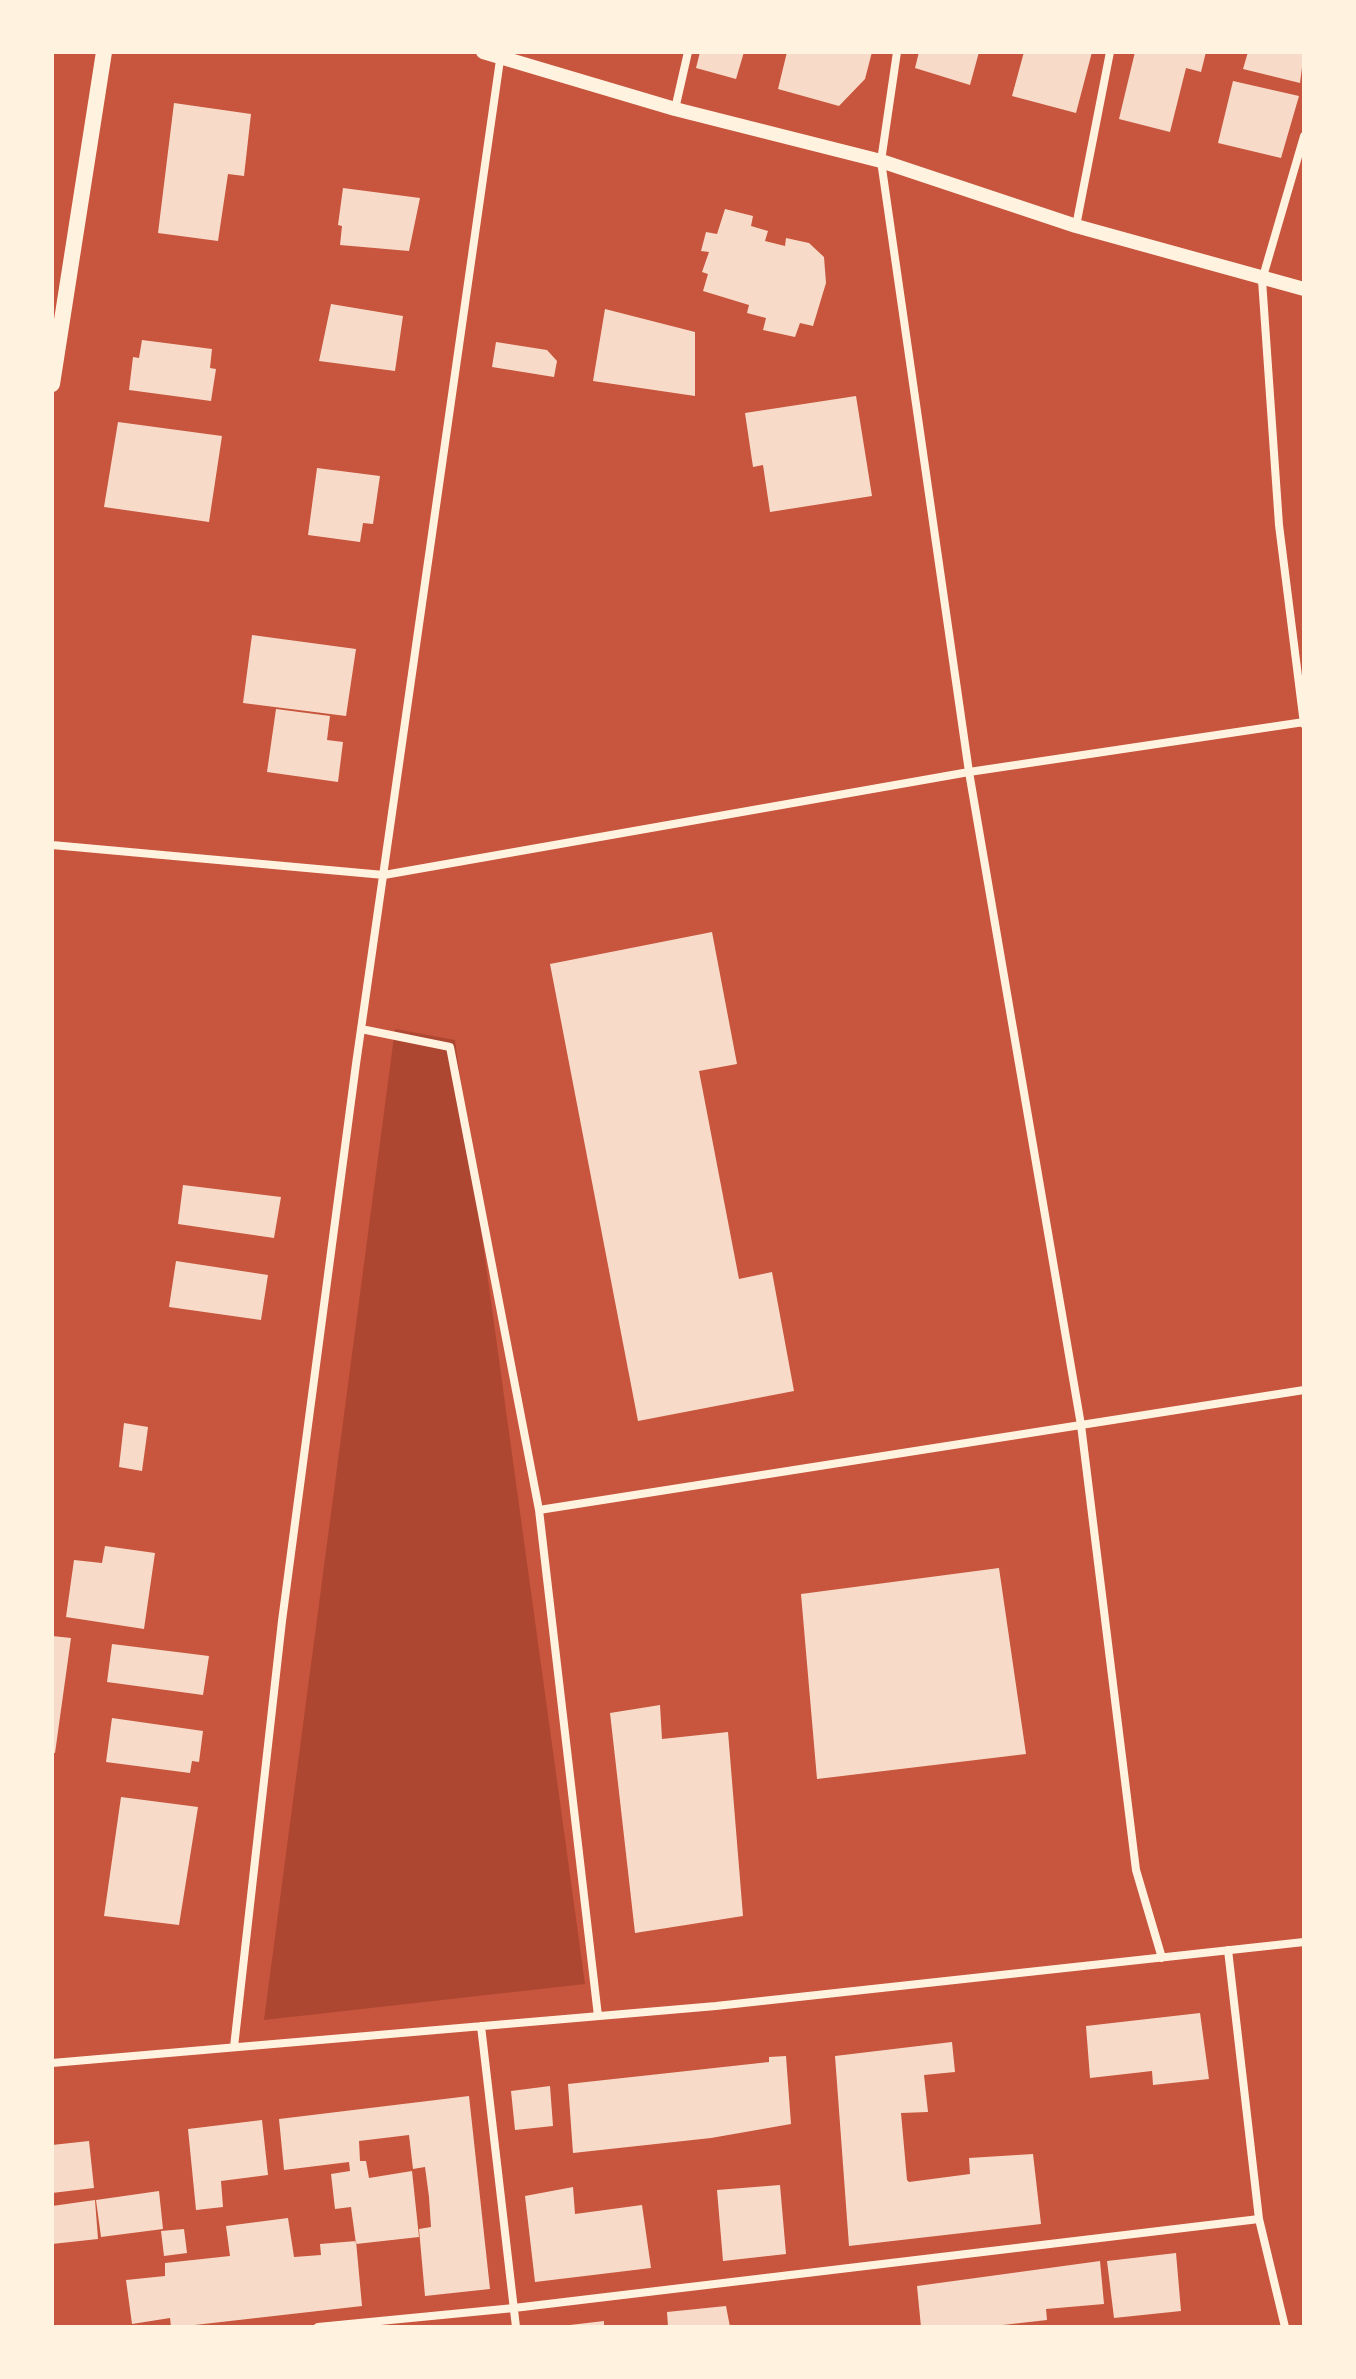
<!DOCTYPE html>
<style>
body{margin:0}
#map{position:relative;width:1356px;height:2379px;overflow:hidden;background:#c8553d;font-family:"Roboto Condensed",sans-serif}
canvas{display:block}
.frame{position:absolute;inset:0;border:54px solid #fff3e0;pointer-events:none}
</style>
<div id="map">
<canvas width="1356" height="2379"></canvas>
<div class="frame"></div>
</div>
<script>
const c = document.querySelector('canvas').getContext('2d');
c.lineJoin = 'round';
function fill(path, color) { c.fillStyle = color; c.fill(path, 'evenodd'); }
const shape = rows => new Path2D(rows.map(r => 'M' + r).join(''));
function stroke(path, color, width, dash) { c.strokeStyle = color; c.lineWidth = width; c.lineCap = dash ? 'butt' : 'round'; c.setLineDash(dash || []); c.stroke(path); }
fill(shape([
 [395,1029,455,1040,585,1984,264,2020]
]), '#ae4732');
fill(shape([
 [700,52,744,52,736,79,696,68],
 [787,52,872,52,865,79,839,106,778,89],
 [919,52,979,52,970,85,915,68],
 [1024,52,1092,52,1076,113,1012,96],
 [1135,52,1206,52,1201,72,1186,68,1170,132,1119,119],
 [1248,52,1304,52,1300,83,1243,69],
 [1233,81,1299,96,1281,158,1218,143],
 [174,103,251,114,244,176,228,174,218,241,158,233],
 [343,188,420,198,409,251,340,245,342,226,338,225],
 [725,209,753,216,751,226,768,231,765,241,785,246,786,238,809,243,824,257,826,283,813,326,800,323,795,337,763,330,766,318,747,313,749,305,703,291,708,274,702,272,709,252,701,251,706,232,717,234],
 [331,304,403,316,395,371,319,361],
 [605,309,695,332,695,396,593,381],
 [142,340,212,349,210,368,216,369,211,401,129,390,133,357,139,358],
 [496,342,547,350,557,361,554,377,492,367],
 [856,396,872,496,770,512,763,465,753,467,745,413],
 [118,422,222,436,209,522,104,507],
 [317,468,380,476,373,524,363,523,360,542,308,535],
 [252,635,356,649,346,716,243,703],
 [276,709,330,716,327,740,343,742,338,782,267,772],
 [712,932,737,1064,699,1071,739,1279,772,1272,794,1391,638,1421,550,964],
 [183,1185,281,1197,274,1238,178,1224],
 [176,1261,268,1275,261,1320,169,1307],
 [124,1423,148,1427,142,1471,119,1467],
 [105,1546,155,1553,144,1629,66,1617,74,1560,102,1563],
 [999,1568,1026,1754,817,1779,801,1594],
 [52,1636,71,1638,55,1753,52,1753],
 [112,1644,209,1656,203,1695,107,1682],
 [660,1705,662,1739,728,1732,743,1916,635,1933,610,1713],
 [112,1718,203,1731,199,1762,192,1761,190,1773,106,1762],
 [121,1797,198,1807,179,1925,104,1916],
 [1200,2013,1209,2079,1153,2085,1152,2071,1090,2078,1086,2026],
 [952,2042,955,2072,924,2075,928,2112,901,2113,907,2180,909,2182,970,2174,969,2158,1033,2154,1041,2224,849,2246,835,2056],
 [786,2056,791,2124,711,2138,573,2153,568,2084,769,2062,769,2057],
 [550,2086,553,2126,515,2130,511,2091],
 [469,2096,490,2289,425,2296,419,2229,431,2227,429,2197,425,2167,413,2169,409,2135,359,2141,360,2161,366,2161,369,2178,412,2171,419,2237,356,2244,351,2207,335,2209,331,2174,350,2171,349,2162,284,2170,279,2119],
 [262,2120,268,2175,221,2181,223,2207,196,2210,188,2129],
 [89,2141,94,2188,52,2193,52,2145],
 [780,2185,786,2254,723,2261,717,2190],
 [573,2187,575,2214,642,2205,651,2268,535,2282,525,2196],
 [159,2191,163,2229,101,2237,96,2200],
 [95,2200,98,2239,52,2244,52,2206],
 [288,2218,294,2257,321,2255,320,2244,356,2241,362,2306,177,2327,171,2327,170,2318,132,2324,126,2280,165,2276,165,2263,230,2256,226,2226],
 [184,2229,187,2253,164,2256,161,2231],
 [1176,2253,1181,2311,1114,2318,1107,2261],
 [1100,2261,1104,2304,1046,2309,1047,2320,985,2327,921,2327,917,2286],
 [726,2306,730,2327,668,2327,667,2312],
 [604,2321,604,2327,570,2327,570,2325]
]), '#f7dbc8');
stroke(shape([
 [897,52,881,161,969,772,1081,1425,1136,1870,1162,1958],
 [675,109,688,52],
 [1076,226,1110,52],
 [1304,724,1279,525,1262,280,1304,136],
 [52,845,384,875,969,772,1304,722],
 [361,1029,450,1047,539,1510,598,2016],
 [539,1510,1304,1390],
 [1228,1950,1259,2219,1285,2327],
 [481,2026,516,2327],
 [234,2047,282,1621,356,1064,501,53],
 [52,2063,716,2006,1304,1942],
 [318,2327,514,2308,1259,2219]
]), '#fff3e0', 8);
stroke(shape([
 [483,52,675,109,881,161,1076,226,1304,289]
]), '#fff3e0', 14);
stroke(shape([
 [52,384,104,52]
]), '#fff3e0', 16);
</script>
